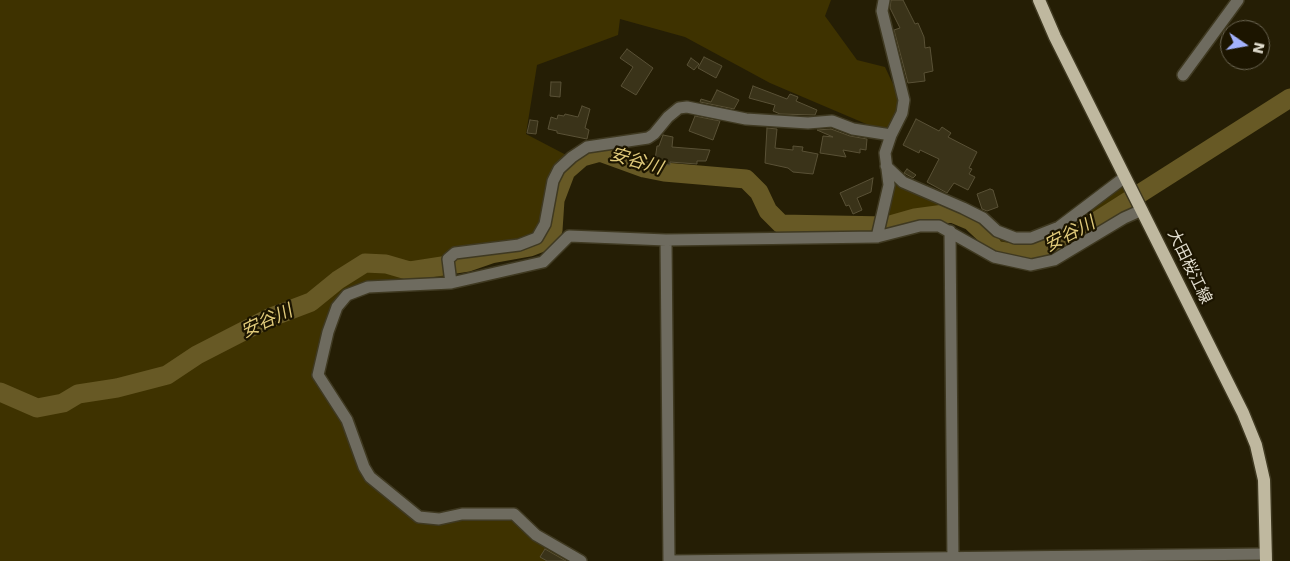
<!DOCTYPE html>
<meta charset="utf-8">
<style>
body{margin:0}
#map{position:relative;width:1290px;height:561px;overflow:hidden;background:#251e05;font-family:"DejaVu Sans",sans-serif}
canvas{display:block}
.north{position:absolute;left:1220px;top:20px;width:50px;height:50px;box-sizing:border-box;background:#1c1500;border:1px solid #6b6552;border-radius:50%;rotate:102deg;font-size:14px;font-weight:700;line-height:20px;text-align:center;color:#e1ddce}
.north::after{content:'';display:block;margin:auto;width:18px;height:22px;background:#a3b2fd;clip-path:polygon(50% 0,100% 100%,50% 72%,0 100%)}
</style>
<div id="map">
<canvas width="1290" height="561"></canvas>
<div class="north">N</div>
</div>
<script>
const c = document.querySelector('canvas').getContext('2d');
c.lineJoin = 'round';
function fill(path, color) { c.fillStyle = color; c.fill(path, 'evenodd'); }
const shape = rows => new Path2D(rows.map(r => 'M' + r).join(''));
function stroke(path, color, width, dash) { c.strokeStyle = color; c.lineWidth = width; c.lineCap = dash ? 'butt' : 'round'; c.setLineDash(dash || []); c.stroke(path); }
function label(font, color, halo, rows, align = 'center') {
  c.font = font + ' "DejaVu Sans","Noto Sans JP",sans-serif'; c.lineWidth = 4.5; c.setLineDash([]); c.textBaseline = 'middle'; c.strokeStyle = halo; c.fillStyle = color; for (const [text, x, y, turn = 0] of rows) {
    c.save(); c.translate(x, y); c.rotate((+turn || 0) * Math.PI / 180); c.textAlign = isNaN(turn) ? turn : align; if (halo) c.strokeText(text, 0, 0); c.fillText(text, 0, 0); c.restore();
  }
}
fill(shape([
 [0,0,831,0,825,16,857,60,885,67,901,101,891,129,871,126,770,83,685,37,620,19,618,35,537,65,526,134,570,157,558,167,542,226,532,239,456,251,447,280,343,295,316,375,345,421,361,467,420,520,512,516,572,561,0,561],
 [893,179,1031,241,1121,185,1126,192,1050,242,1030,247,1016,246,1001,241,987,232,977,221,953,210,882,221]
]), '#3e3200');
stroke(shape([
 [0,392,37,408,63,403,78,394,117,388,167,375,197,355,269,318,311,302,338,280,365,263,386,264,410,271,468,262,491,254,530,247,543,242,553,230,555,200,566,171,582,157,600,152,644,168,664,172,746,179,759,192,768,211,781,224,887,226,915,218,952,213,971,221,985,234,995,250,1013,253,1035,253,1059,245,1290,98]
]), '#675925', 19);
const building = shape([
 [891,0,903,0,915,24,918,23,924,37,925,48,930,47,933,71,924,73,925,81,908,83,894,30,900,28,890,8,891,0],
 [627,49,653,68,636,95,621,86,633,67,620,58,627,49],
 [704,57,722,66,716,78,698,68,704,57],
 [691,58,699,64,694,70,687,65,691,58],
 [551,82,561,82,560,97,550,96,551,82],
 [753,86,787,99,790,94,798,97,796,101,817,110,815,115,780,114,773,111,775,105,749,98,753,86],
 [717,90,739,100,734,109,700,102,701,99,711,102,717,90],
 [582,106,590,109,585,128,589,130,587,139,557,133,557,131,548,129,551,117,557,119,558,115,564,116,565,114,578,117,582,106],
 [695,116,720,121,713,140,689,131,695,116],
 [916,119,939,131,942,127,951,133,948,137,977,152,969,168,972,169,969,174,975,177,968,190,954,183,947,193,927,182,939,159,920,150,919,153,903,145,916,119],
 [530,120,538,121,536,134,527,133,530,120],
 [767,128,777,129,775,148,793,150,793,146,803,147,802,151,818,154,813,174,793,172,788,168,765,163,767,128],
 [831,129,850,136,867,139,866,150,860,149,860,153,843,150,846,157,820,153,823,136,833,137,817,130,831,129],
 [663,135,673,137,672,147,710,150,706,161,697,161,697,164,670,162,670,165,661,164,662,161,655,160,657,146,659,146,663,135],
 [907,169,916,175,913,178,904,173,907,169],
 [873,178,871,192,857,198,862,210,853,214,849,205,846,206,840,193,873,178],
 [990,189,993,190,998,207,987,211,982,209,977,194,990,189],
 [545,549,566,561,547,561,540,557,545,549]
]);
fill(building, '#3a3319');
stroke(building, '#595136', 1);
const minor = shape([
 [1183,75,1238,0],
 [886,166,903,182,963,208,983,218,997,231,1015,238,1031,238,1059,227,1125,177],
 [950,231,953,561],
 [877,237,889,185,885,153,891,135],
 [666,240,669,561],
 [451,283,448,259,455,253,519,245,537,238,545,224,553,181,559,169,572,157,587,147,648,138,654,134,668,117,679,108,687,107,746,119,808,123,832,121,853,129,891,135,902,113,904,100,882,11,884,0],
 [581,561,536,535,514,514,462,514,439,519,419,517,370,477,364,467,347,420,318,375,328,332,337,307,347,295,368,287,451,283,543,262,569,236,666,240,877,237,920,226,939,226,994,257,1031,265,1054,260,1124,218,1142,210],
 [669,561,1266,554]
]);
const major = shape([
 [1039,0,1055,37,1243,413,1256,445,1264,480,1266,561]
]);
stroke(minor, '#3f3921', 14);
stroke(major, '#3f3921', 15);
stroke(minor, '#6e6b5f', 11);
stroke(major, '#bfb89f', 12);
label('16px', '#e1ddce', '#1c1500', [
 ["大田桜江線",1189,267,64]
]);
label('italic 18px', '#e0ca7a', '#1c1500', [
 ["安谷川",636,162,16],
 ["安谷川",1070,235,-28],
 ["安谷川",267,322,-25]
]);
</script>
